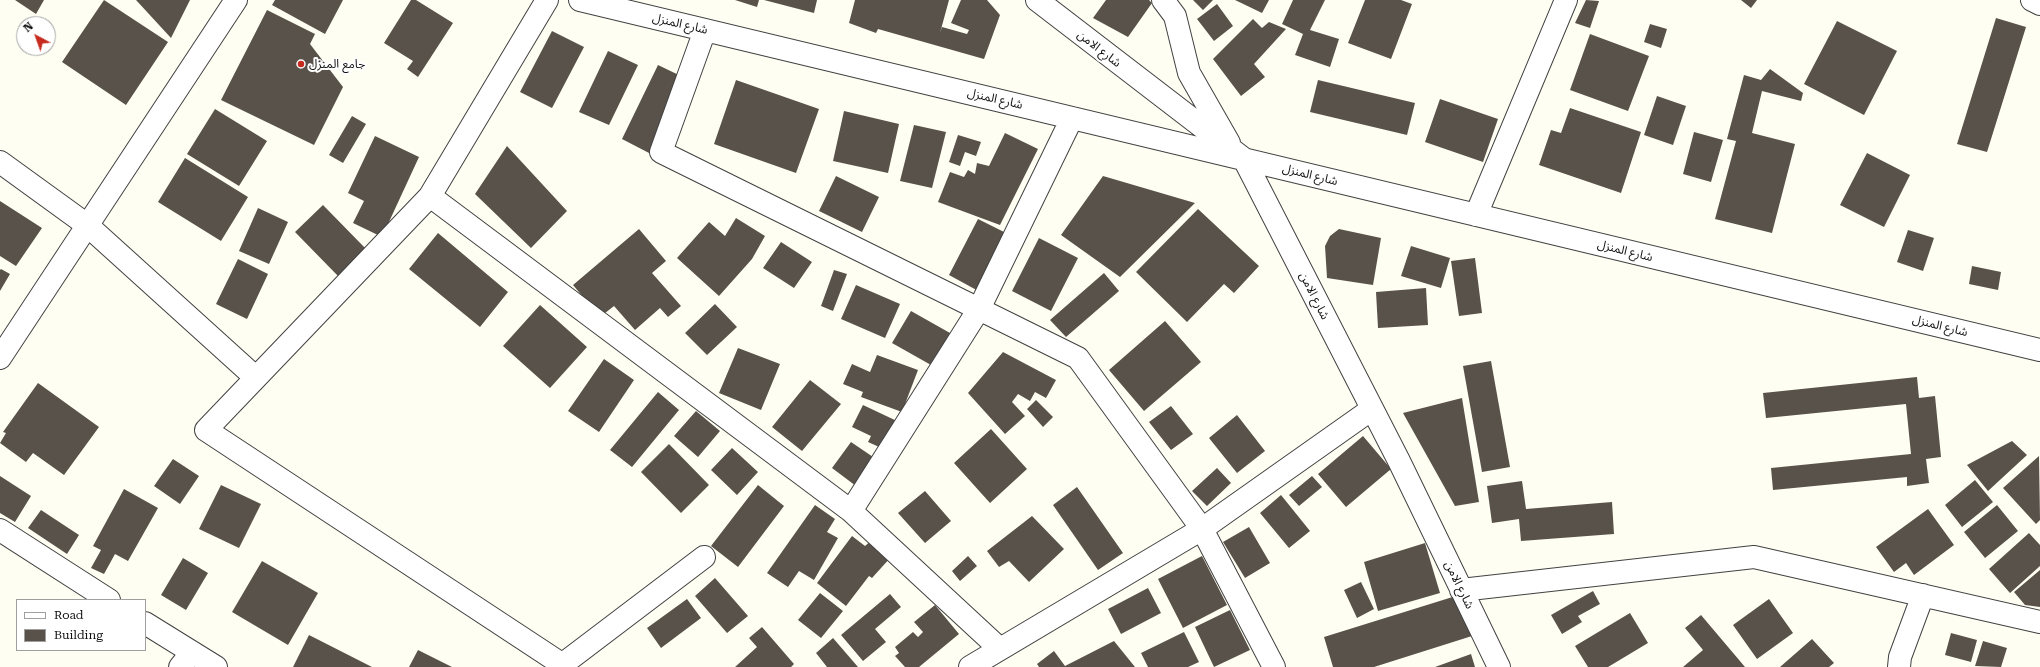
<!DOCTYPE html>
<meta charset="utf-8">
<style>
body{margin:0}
#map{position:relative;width:2040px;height:667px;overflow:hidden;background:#fffef2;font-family:"Roboto Serif",serif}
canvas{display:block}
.legend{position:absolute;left:16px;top:599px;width:130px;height:52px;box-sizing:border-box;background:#fff;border:1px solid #9f9f9f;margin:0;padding:5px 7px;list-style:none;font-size:12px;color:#0f0f0f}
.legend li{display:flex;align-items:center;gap:8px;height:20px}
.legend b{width:20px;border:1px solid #9f9f9f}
.north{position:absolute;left:16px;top:16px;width:40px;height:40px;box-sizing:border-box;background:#fff;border:1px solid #9f9f9f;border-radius:50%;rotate:319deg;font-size:11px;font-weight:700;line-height:16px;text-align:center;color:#0f0f0f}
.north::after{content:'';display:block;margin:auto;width:14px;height:18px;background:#c72b1f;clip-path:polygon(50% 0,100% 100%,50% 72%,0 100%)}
</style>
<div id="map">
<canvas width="2040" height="667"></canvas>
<ul class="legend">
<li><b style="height:5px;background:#fff"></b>Road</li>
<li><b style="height:11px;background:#59524b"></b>Building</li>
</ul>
<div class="north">N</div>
</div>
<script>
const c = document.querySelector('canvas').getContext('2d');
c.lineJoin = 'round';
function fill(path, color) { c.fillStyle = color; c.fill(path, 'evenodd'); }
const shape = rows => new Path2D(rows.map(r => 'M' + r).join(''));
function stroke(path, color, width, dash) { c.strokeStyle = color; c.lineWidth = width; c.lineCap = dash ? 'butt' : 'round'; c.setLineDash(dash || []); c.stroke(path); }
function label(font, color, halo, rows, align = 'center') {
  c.font = font + ' "Roboto Serif","Noto Sans Arabic",serif'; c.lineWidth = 4; c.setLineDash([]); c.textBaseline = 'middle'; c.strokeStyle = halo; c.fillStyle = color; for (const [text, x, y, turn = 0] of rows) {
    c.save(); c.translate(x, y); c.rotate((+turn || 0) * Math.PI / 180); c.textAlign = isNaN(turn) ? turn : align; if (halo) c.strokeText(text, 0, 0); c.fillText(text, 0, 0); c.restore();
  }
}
fill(shape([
 [15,0,44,0,36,14],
 [104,0,168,42,126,105,62,62],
 [136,0,190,0,171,38],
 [275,0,343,0,325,34,272,5],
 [411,0,416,0,453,23,418,77,407,69,413,61,384,43],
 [735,0,759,0,757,7],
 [764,0,817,0,814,13],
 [855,0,949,0,940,33,942,27,967,34,969,30,951,23,961,0,987,0,1000,15,984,59,878,29,876,33,849,23],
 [1106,0,1149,0,1152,3,1128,37,1093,18],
 [1193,0,1213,0,1203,10],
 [1235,0,1269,0,1262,13],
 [1293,0,1325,0,1310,30,1339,39,1330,67,1295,55,1303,34,1282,24],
 [1365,0,1401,0,1412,4,1391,59,1348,43],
 [1586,0,1599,1,1590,28,1575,23],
 [1741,0,1757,0,1751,8],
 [1217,4,1233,26,1214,41,1197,19],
 [267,10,315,34,310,44,343,87,314,145,221,100],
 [1996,18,2026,27,1987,152,1957,144],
 [1253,19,1262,28,1269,22,1286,29,1254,64,1265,77,1241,96,1213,59],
 [1837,21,1897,51,1864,115,1804,84],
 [1650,24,1667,29,1661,48,1644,42],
 [552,31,584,47,552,108,520,92],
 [1590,34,1649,56,1628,111,1570,90],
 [608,51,638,65,609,125,579,112],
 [658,65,685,78,649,153,622,139],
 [1770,69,1803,93,1801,101,1762,91,1752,133,1795,144,1772,233,1715,219,1736,141,1727,139,1744,75,1761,80],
 [736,80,819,109,796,173,714,144],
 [1318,80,1415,103,1407,135,1310,112],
 [1657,96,1686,106,1673,145,1644,135],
 [1440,99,1498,119,1483,162,1425,142],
 [1570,108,1641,132,1621,193,1539,165,1551,130,1561,133],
 [215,109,267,141,239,186,187,154],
 [844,111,899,124,888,173,833,161],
 [352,116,366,124,343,163,329,155],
 [914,125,946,132,932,188,900,181],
 [1694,132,1723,140,1711,182,1683,174],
 [1005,133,1038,149,1000,225,938,202,950,172,964,177,968,170,975,174,977,163,989,166],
 [958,135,981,142,976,156,965,152,960,166,949,162],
 [375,136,419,157,382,237,353,223,364,201,348,193],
 [507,146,567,211,531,248,475,194],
 [1867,153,1910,175,1884,227,1840,205],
 [185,158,248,197,221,241,158,202],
 [836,176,879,197,862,232,819,211],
 [1103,176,1195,203,1120,277,1061,235],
 [0,201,42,228,16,266,0,256],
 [323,205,366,249,338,276,295,232],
 [258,208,288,222,269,264,239,251],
 [1198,209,1259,266,1234,293,1224,284,1187,322,1136,272],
 [736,218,765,236,752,259,719,296,677,258,709,222,725,236],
 [978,219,1012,236,982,293,949,275],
 [639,229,666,261,652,273,681,306,668,317,660,308,635,330,614,306,600,317,573,285],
 [1339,229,1381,238,1373,285,1327,278,1325,246,1330,236],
 [1908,230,1934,238,1923,271,1897,262],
 [438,233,508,292,480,327,409,269],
 [1039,238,1078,258,1051,311,1012,291],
 [781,242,812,262,794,288,763,268],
 [1411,246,1450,258,1441,288,1401,276],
 [1475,258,1482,313,1459,316,1451,261],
 [238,259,268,274,247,319,216,304],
 [1972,266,2001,272,1998,290,1969,284],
 [1,269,10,274,0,291,0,270],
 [834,270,847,274,833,311,821,306],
 [1104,273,1119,291,1066,337,1050,320],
 [856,285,900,304,885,338,841,319],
 [1426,288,1428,325,1378,328,1376,292],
 [715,304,737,327,707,355,685,333],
 [540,305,587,347,550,388,503,346],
 [911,311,950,333,931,365,892,343],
 [1165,321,1201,362,1144,411,1109,370],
 [738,348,780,364,761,410,719,393],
 [1003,352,1056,380,1046,398,1035,392,1030,401,1018,394,1012,402,1025,416,1005,434,968,393],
 [877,355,918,370,902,412,861,397,863,392,843,384,852,364,870,372],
 [604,359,634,380,599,432,568,411],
 [1491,361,1510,467,1482,472,1463,366],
 [1917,377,1919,398,1935,396,1941,457,1926,459,1929,483,1907,486,1907,477,1773,490,1771,468,1911,454,1906,404,1766,418,1763,393],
 [810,380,841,404,802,451,772,427],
 [38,383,99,427,64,475,33,453,26,462,0,443,6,433,3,432],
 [658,392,679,410,632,467,610,450],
 [1462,398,1479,502,1455,506,1403,413],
 [1036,400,1053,417,1043,427,1027,409],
 [863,405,899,422,886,450,868,442,871,436,852,427],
 [1171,406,1193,434,1171,450,1149,422],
 [696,411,720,431,698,457,674,436],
 [1237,415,1265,451,1237,473,1209,438],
 [991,429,1027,469,990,503,954,463],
 [1363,436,1391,469,1346,507,1318,474],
 [2012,441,2027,455,1988,491,1967,465],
 [851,442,876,459,856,486,832,468],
 [669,444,709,485,681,513,641,472],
 [732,448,758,472,737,495,711,470],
 [2039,456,2040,520,2036,524,2003,488],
 [173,459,199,476,180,504,154,486],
 [1217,468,1231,483,1207,506,1192,491],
 [0,476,31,496,15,522,0,513],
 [1312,476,1322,487,1299,506,1289,495],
 [1975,480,1993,502,1962,527,1945,505],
 [1522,481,1526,509,1612,502,1614,534,1521,541,1519,519,1492,523,1487,486],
 [221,485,261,504,239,548,199,529],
 [758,485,784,506,738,567,711,546],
 [1077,487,1123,553,1098,570,1053,505],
 [124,489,158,508,128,561,115,554,104,574,91,568,101,550,93,546],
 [925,491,951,521,925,543,898,513],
 [1281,495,1310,531,1289,548,1260,513],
 [815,505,835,519,827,532,838,538,814,580,799,571,788,587,767,573],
 [1997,505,2018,531,1985,558,1964,532],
 [1928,509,1954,545,1914,575,1906,563,1894,572,1876,547],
 [41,510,79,535,67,554,28,528],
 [1032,516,1064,549,1029,582,1009,561,999,567,987,551],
 [1249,527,1270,563,1245,578,1223,542],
 [2029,533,2040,545,2040,566,2010,593,1989,569],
 [852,536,865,546,872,540,891,557,872,578,869,576,846,606,817,583],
 [1425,543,1440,593,1378,611,1364,562],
 [968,556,977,566,960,581,952,571],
 [1202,556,1227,605,1183,628,1158,579],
 [183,558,208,573,186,610,161,595],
 [262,561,318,593,288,645,232,612],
 [2040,570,2040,607,2025,605,2014,592],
 [715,578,748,616,727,633,695,596],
 [1361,582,1374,609,1357,618,1344,590],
 [1148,588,1161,613,1121,634,1108,609],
 [1593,591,1600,604,1578,616,1582,622,1562,634,1551,615],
 [820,593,843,611,821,638,798,620],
 [890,594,901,607,875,629,886,642,863,661,841,635],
 [1459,595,1472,636,1374,667,1333,667,1324,637],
 [687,599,701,618,661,648,647,628],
 [1769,599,1793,633,1757,659,1733,625],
 [935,605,959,634,919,667,905,667,895,656,899,653,895,647,913,632,918,637,923,632,914,622],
 [1230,610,1250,650,1214,667,1195,627],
 [1630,613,1648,643,1608,667,1588,667,1575,646],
 [1701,615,1745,667,1683,667,1703,650,1685,628],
 [762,627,794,664,791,667,735,667,757,647,749,638],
 [1184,632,1199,662,1188,667,1148,667,1141,653],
 [1951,633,1977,640,1971,662,1945,655],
 [309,635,372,667,293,667],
 [833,638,858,667,827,667,816,653],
 [1812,639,1834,663,1829,667,1780,667],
 [1114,641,1135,667,1039,667,1037,664,1054,651,1065,666],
 [1983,641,2007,648,2001,667,1975,666],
 [418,650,452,667,409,667],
 [1471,654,1475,667,1435,667]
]), '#59524b');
const minor = shape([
 [547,0,430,196,851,511,1000,649],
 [580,0,2040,350],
 [1037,0,1244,159,1399,461,1499,667],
 [1163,0,1175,16,1189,73,1229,143],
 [2032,0,2040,4],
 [705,30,661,152,1078,358,1202,529,970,667],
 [0,162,87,225,255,377],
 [430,196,206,430,566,667],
 [1476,215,1566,0],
 [0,358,236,0],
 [851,511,979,309,1072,118],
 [0,530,109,600],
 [1461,590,1754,557,2040,622],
 [145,623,216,667],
 [180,667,192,652],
 [559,667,704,557],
 [1274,667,1202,529,1372,409],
 [1899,667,1900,657,1923,595]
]);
stroke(minor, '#424242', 24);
stroke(minor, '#fff', 22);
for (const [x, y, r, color] of [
 [301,64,4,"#c72b1f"]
]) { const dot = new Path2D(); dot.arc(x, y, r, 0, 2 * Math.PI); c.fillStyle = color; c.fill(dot); stroke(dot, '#fff', 1.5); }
label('12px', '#0f0f0f', '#fff', [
 ["شارع المنزل",680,24,13],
 ["شارع الامن",1099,49,38],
 ["شارع المنزل",995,99,13],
 ["شارع المنزل",1310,175,14],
 ["شارع المنزل",1625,251,14],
 ["شارع الامن",1314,296,63],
 ["شارع المنزل",1940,326,14],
 ["شارع الامن",1459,585,64]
]);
label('12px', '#0f0f0f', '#fff', [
 ["جامع المنزل",309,64]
], 'left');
</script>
